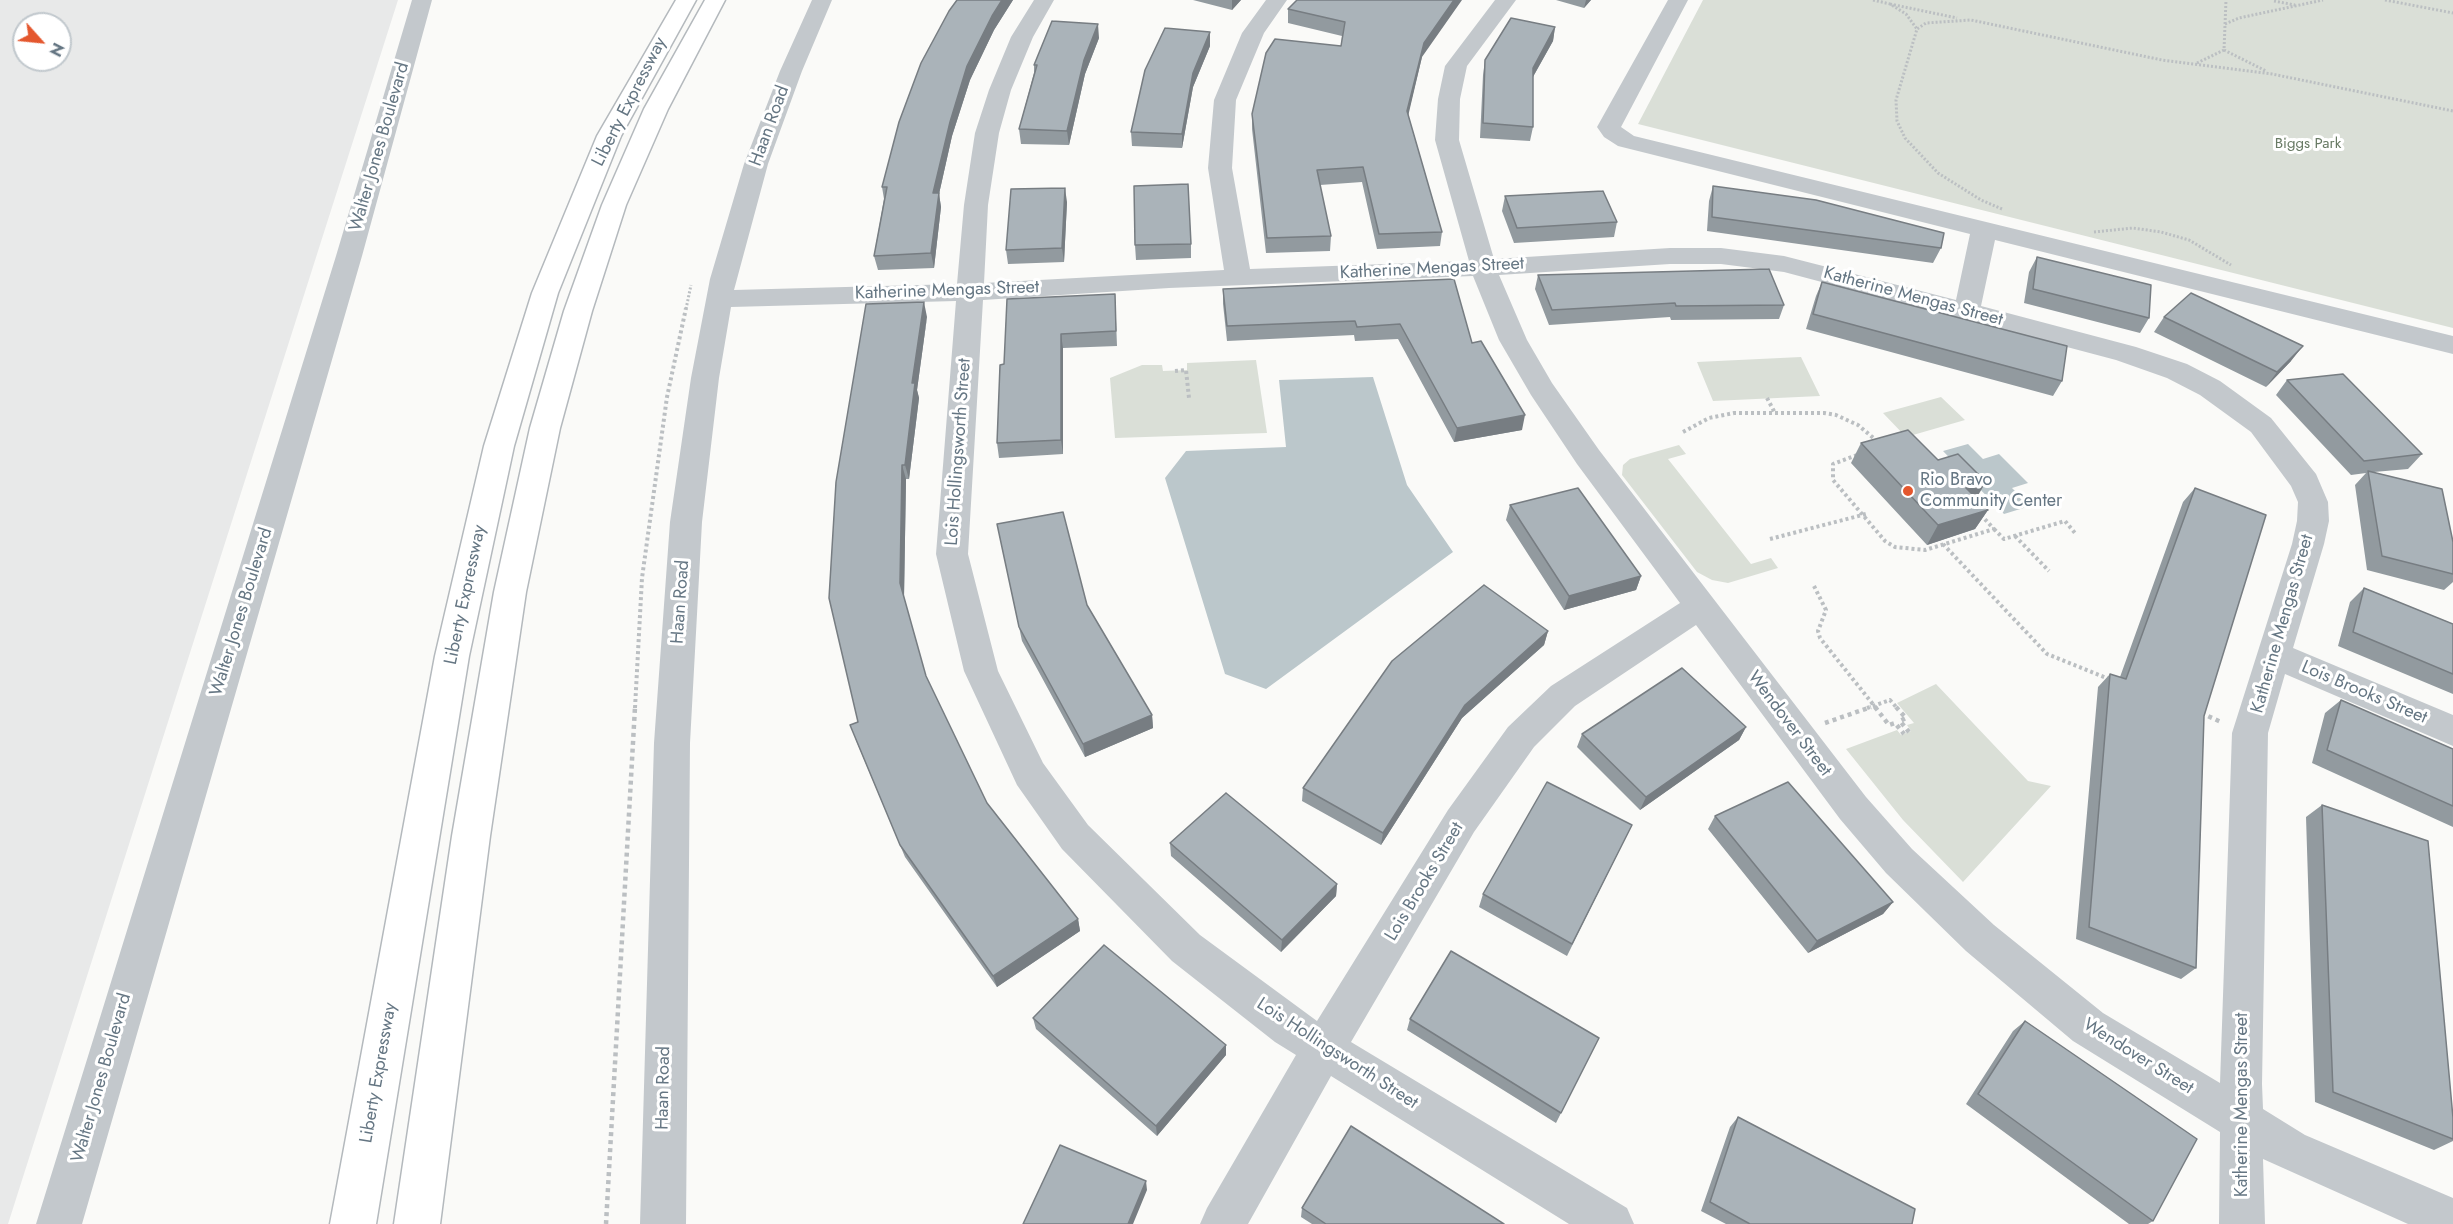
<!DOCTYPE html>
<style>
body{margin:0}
#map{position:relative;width:2453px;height:1224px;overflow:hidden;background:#fafaf8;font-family:Jost,sans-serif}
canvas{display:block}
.north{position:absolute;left:12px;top:12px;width:60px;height:60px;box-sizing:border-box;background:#fff;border:2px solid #c1c8cd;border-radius:50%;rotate:117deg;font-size:16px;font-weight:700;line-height:24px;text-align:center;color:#657683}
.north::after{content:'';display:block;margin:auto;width:21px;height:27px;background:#e4572e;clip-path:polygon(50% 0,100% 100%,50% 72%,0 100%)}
</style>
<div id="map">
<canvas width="2453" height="1224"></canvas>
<div class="north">N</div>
</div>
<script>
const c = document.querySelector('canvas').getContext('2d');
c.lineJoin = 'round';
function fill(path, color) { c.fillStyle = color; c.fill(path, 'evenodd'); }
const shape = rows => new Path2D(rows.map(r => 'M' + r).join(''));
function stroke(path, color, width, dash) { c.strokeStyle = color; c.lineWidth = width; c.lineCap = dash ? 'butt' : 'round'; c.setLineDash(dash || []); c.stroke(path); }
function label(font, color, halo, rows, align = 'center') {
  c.font = font + ' Jost,sans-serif'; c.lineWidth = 6; c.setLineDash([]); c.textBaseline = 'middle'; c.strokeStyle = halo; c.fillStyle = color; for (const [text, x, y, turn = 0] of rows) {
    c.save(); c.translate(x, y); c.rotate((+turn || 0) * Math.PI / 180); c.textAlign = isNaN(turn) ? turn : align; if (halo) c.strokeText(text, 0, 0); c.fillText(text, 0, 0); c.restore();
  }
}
fill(shape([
 [0,0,398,0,8,1224,0,1224],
 [24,24,60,24,60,60,24,60]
]), '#e8e9e9');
fill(shape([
 [1703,0,2453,0,2453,328,1638,124],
 [1801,357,1820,396,1713,401,1697,362],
 [1256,360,1267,433,1115,438,1110,378,1142,365,1162,365,1163,371,1187,370,1187,363],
 [1941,397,1965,420,1906,437,1883,413],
 [1679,445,1686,454,1668,459,1751,564,1771,558,1778,568,1728,583,1712,580,1697,572,1622,475,1623,465,1630,459],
 [1936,684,2028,781,2051,786,1963,882,1903,820,1846,749,1897,730,1901,735,1911,731,1907,725,1914,723,1897,703]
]), '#dadfd7');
fill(shape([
 [1373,377,1407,485,1453,552,1266,689,1225,674,1165,478,1186,451,1286,447,1279,380],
 [1968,444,1983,459,1999,454,2028,483,2012,488,2030,506,2004,514,1943,451]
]), '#bbc7cb');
const highway = shape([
 [676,0,696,0,621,136,558,293,514,446,469,656,376,1224,330,1224,435,656,484,446,532,293,597,136,676,0],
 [705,0,725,0,668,109,626,205,592,311,560,428,526,592,490,836,440,1224,394,1224,452,836,494,592,530,428,564,311,602,205,644,109,705,0]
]);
stroke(highway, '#b4b9bd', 3);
stroke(shape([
 [1873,0,1890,4,1906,14,1917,29],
 [2385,0,2453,13],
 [2274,1,2295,5],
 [1890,4,1957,18],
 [2225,24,2239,18,2323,0],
 [2224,50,2266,71],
 [2197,63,2224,50,2226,0],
 [2002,209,1981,200,1938,173,1905,138,1897,121,1896,100,1917,29,1926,23,1971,20,2162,60,2272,74,2453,111],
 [2094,232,2133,228,2161,232,2189,240,2231,265],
 [686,309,691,285]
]), '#bbbfc2', 3, [2, 2]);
stroke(shape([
 [1175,371,1186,370,1189,398],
 [1767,398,1775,413],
 [1683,432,1709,418,1734,413,1824,413,1836,415,1858,425,1877,441],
 [1857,455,1833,464,1833,480,1885,541,1895,547,1925,550,1994,529,1980,514],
 [1994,529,2004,539,2065,521,2075,533],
 [2015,536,2049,571],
 [1770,539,1866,514],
 [1943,544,2047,654,2109,679],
 [1814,586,1826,610,1818,631,1820,638,1876,708],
 [635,708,642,578,667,397,686,308],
 [1867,708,1890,700,1897,708]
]), '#bbbfc2', 4, [3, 3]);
stroke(shape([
 [1875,707,1889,725,1895,723,1904,734],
 [1896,707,1906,718,1900,721,1909,732],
 [2201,713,2221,722],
 [1825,723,1871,707],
 [606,1224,635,707]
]), '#bbbfc2', 4.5, [4, 4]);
fill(shape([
 [412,0,432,0,362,256,82,1224,36,1224,336,256,412,0],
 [812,0,832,0,802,71,768,164,734,290,957,284,964,205,975,133,989,90,1011,37,1034,0,1054,0,1033,37,1011,90,999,133,988,205,984,283,1224,270,1208,168,1214,100,1242,33,1266,0,1287,0,1264,33,1236,100,1232,168,1250,269,1469,261,1435,140,1438,99,1445,66,1495,0,1516,0,1467,66,1460,99,1459,140,1494,259,1670,248,1721,248,1784,256,1956,300,1970,234,1618,146,1604,137,1597,127,1668,0,1688,0,1621,127,1634,136,2453,336,2453,354,1995,240,1981,306,2136,347,2187,364,2220,381,2271,418,2316,474,2328,502,2329,521,2324,544,2293,648,2453,715,2453,746,2285,674,2268,733,2262,1084,2263,1109,2305,1135,2453,1198,2453,1224,2408,1224,2263,1159,2265,1224,2219,1224,2220,1132,2073,1041,1966,951,1886,873,1840,819,1696,625,1575,706,1534,747,1474,832,1351,1042,1627,1208,1634,1224,1569,1224,1331,1076,1248,1224,1200,1224,1207,1208,1296,1055,1275,1042,1172,961,1062,849,1017,785,964,671,936,554,956,301,731,307,719,378,702,522,690,743,686,1224,640,1224,654,743,670,522,691,378,710,279,744,164,780,71,812,0],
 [1670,264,1721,264,1784,272,2116,360,2167,378,2200,395,2251,432,2291,486,2298,502,2297,521,2292,544,2232,733,2220,1083,2103,1013,1994,925,1912,849,1866,797,1599,450,1552,383,1527,340,1499,275,1670,264],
 [1473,276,1499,340,1531,395,1577,464,1680,603,1551,686,1508,727,1448,810,1317,1021,1200,935,1088,825,1043,763,998,671,968,554,983,300,1169,288,1473,276]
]), '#c3c8cc');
fill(highway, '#fff');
fill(shape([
 [957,0,1013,0,994,30,970,80,952,136,939,194,941,207,934,268,878,270,874,256,884,199,882,187],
 [1193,0,1241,0,1232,10],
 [1297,0,1422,57,1408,114,1442,232,1440,246,1377,249,1362,182,1320,185,1331,236,1330,251,1266,253,1252,129,1252,114,1341,46,1342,36,1288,23,1288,9],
 [1556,0,1591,0,1584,8],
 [1555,27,1553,41,1533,77,1533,127,1530,141,1480,138,1483,75,1485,60],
 [1210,32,1210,46,1193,87,1182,148,1132,146,1131,132],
 [1099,38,1085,74,1069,145,1021,144,1019,129,1034,73,1034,65],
 [1713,186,1941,248,1933,263,1707,231,1709,201],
 [1505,196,1617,222,1614,237,1514,243,1502,211],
 [1067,202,1064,262,1008,264,1006,250],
 [1191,244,1191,258,1136,260,1135,245],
 [2037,257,2149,318,2140,333,2024,303,2029,272],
 [1538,275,1784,305,1779,319,1671,320,1670,317,1549,325,1535,289],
 [1454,279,1472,343,1522,430,1454,442,1398,339,1355,341,1354,335,1227,341,1223,304,1223,289],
 [1822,282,2062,381,2053,396,1806,329,1816,296],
 [1115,294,1117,346,1063,348,1063,454,999,458,997,443,1004,364],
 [927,317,917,390,919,398,909,479,906,479,904,597,926,677,987,803,1078,919,1080,931,997,987,905,857,855,738],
 [2164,317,2291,361,2266,387,2154,332],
 [2287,380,2422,454,2408,469,2374,472,2453,542,2453,582,2444,590,2367,570,2355,485,2366,473,2351,475,2276,395],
 [1861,443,1976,498,1988,510,1975,529,1927,545,1851,463],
 [2195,488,2204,716,2196,968,2181,979,2076,939,2098,687,2110,674,2120,677,2183,502],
 [1510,505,1641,576,1636,590,1564,610,1506,520],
 [997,524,1087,605,1152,715,1153,728,1085,757,1022,641],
 [2364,588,2453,624,2453,694,2338,646,2350,602],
 [1548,631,1544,645,1462,718,1381,845,1302,801,1303,788],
 [2341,700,2453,749,2453,827,2312,763,2325,713],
 [1746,727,1739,740,1640,810,1577,747,1582,734],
 [2322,805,2453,1139,2453,1141,2434,1150,2315,1102,2306,817],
 [1715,816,1893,902,1883,914,1808,953,1708,829],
 [1632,825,1567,956,1479,907,1483,894],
 [1170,843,1337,884,1336,896,1281,952,1171,856],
 [1033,1018,1226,1055,1157,1136,1036,1029],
 [1410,1019,1561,1113,1556,1123,1407,1030],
 [2025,1021,2153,1221,2148,1224,2129,1224,1966,1104,2013,1031],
 [1738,1117,1912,1224,1726,1224,1701,1211,1730,1127],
 [1302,1208,1504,1224,1312,1224,1301,1217]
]), '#929a9f');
fill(shape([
 [1002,0,1013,0,994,30,970,80,952,136,939,194,941,207,934,268,931,253,933,193,950,122,967,66,992,16],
 [1232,0,1241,0,1232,10],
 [1454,0,1462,0,1422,57,1406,125,1407,111,1424,43],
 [1586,0,1591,0,1584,8],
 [1098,24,1099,38,1085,74,1069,145,1067,131,1084,60],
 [1555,27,1553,41,1530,82,1533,68],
 [1210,32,1210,46,1193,87,1182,148,1182,134,1193,73],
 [1065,188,1067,202,1064,262,1062,248],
 [924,302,927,317,917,390,919,398,909,479,905,465,912,383],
 [1061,334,1063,348,1063,454,1061,440],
 [2303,346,2291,361,2266,387,2277,372],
 [1525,415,1522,430,1454,442,1457,428],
 [902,465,906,479,904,597,900,583],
 [1986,482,1974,502,1966,488],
 [1988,510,1975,529,1927,545,1938,525],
 [1641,576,1636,590,1564,610,1569,596],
 [1548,631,1544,645,1462,718,1381,845,1383,833,1465,705],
 [1152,715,1153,728,1085,757,1083,744],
 [1746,727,1739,740,1640,810,1646,797],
 [1337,884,1336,896,1281,952,1282,940],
 [1893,902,1883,914,1808,953,1817,941],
 [1078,919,1080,931,997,987,993,976],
 [1226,1045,1226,1055,1157,1136,1156,1126],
 [1146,1181,1147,1190,1133,1224,1128,1224]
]), '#777d82');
const building = shape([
 [957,0,1002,0,992,16,967,66,950,122,933,193,939,193,931,253,874,256,887,187,882,187,899,122,921,63,949,11,957,0],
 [1297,0,1454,0,1424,43,1407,111,1442,232,1379,234,1363,167,1317,170,1331,236,1267,238,1252,114,1266,53,1275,39,1341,46,1345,22,1288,9,1297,0],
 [1511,18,1555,27,1533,68,1533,127,1483,123,1485,60,1511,18],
 [1052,21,1098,24,1084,60,1067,131,1019,129,1037,65,1034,65,1052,21],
 [1165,28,1210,32,1193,73,1182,134,1131,132,1145,70,1165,28],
 [1188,184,1191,244,1135,245,1134,186,1188,184],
 [1713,186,1816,200,1944,233,1941,248,1712,217,1713,186],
 [1065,188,1062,248,1006,250,1011,189,1065,188],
 [1603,191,1617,222,1517,228,1505,196,1603,191],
 [2037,257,2151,285,2149,318,2033,289,2037,257],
 [1769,269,1784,305,1676,306,1675,303,1552,310,1538,275,1769,269],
 [1454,279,1472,343,1481,341,1525,415,1457,428,1400,324,1357,327,1355,321,1227,326,1223,289,1454,279],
 [1822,282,2067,346,2062,381,1813,314,1822,282],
 [2191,293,2303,346,2277,372,2164,317,2191,293],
 [1115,294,1116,331,1061,334,1061,440,997,443,1000,365,1004,364,1007,299,1115,294],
 [924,302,912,383,915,383,905,465,902,465,900,583,926,676,987,803,1078,919,993,976,900,845,850,725,858,722,829,598,836,482,866,304,924,302],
 [2343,374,2422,454,2364,461,2287,380,2343,374],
 [1908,430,1938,460,1958,454,1986,482,1966,488,1988,510,1938,525,1861,443,1908,430],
 [2368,471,2442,489,2453,542,2453,574,2382,556,2368,471],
 [1578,488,1641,576,1569,596,1510,505,1578,488],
 [2195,488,2266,515,2204,716,2196,968,2089,927,2110,674,2126,679,2195,488],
 [1063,512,1087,605,1152,715,1083,744,1019,627,997,524,1063,512],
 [1484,585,1548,631,1465,705,1383,833,1303,788,1392,661,1484,585],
 [2364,588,2453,624,2453,674,2353,632,2364,588],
 [1682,668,1746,727,1646,797,1582,734,1682,668],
 [2341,700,2453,749,2453,806,2327,750,2341,700],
 [1547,782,1632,825,1572,944,1483,894,1547,782],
 [1788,782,1893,902,1817,941,1715,816,1788,782],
 [1226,793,1337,884,1282,940,1170,843,1226,793],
 [2322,805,2428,841,2453,1118,2453,1139,2333,1092,2322,805],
 [1104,945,1226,1045,1156,1126,1033,1018,1104,945],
 [1451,951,1599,1038,1561,1113,1410,1019,1451,951],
 [2025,1021,2197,1139,2153,1221,1978,1094,2025,1021],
 [1738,1117,1915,1209,1912,1224,1750,1224,1710,1202,1738,1117],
 [1351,1126,1504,1224,1326,1224,1302,1208,1351,1126],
 [1060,1145,1146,1181,1128,1224,1023,1224,1060,1145]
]);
fill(building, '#aab3b9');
stroke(building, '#777d82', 1.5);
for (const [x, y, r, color] of [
 [1908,491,6,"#e4572e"]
]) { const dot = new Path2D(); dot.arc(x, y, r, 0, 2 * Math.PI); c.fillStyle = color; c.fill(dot); stroke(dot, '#fff', 2); }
label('15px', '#687a64', '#fff', [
 ["Biggs Park",2308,144]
]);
label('18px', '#657683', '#fff', [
 ["Liberty Expressway",630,102,-63],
 ["Haan Road",770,126,-70],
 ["Walter Jones Boulevard",380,147,-74],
 ["Katherine Mengas Street",1432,269,-3],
 ["Katherine Mengas Street",947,291,-2],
 ["Katherine Mengas Street",1913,297,15],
 ["Lois Hollingsworth Street",959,452,-86],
 ["Liberty Expressway",466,595,-78],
 ["Haan Road",681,602,-86],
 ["Walter Jones Boulevard",242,612,-73],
 ["Katherine Mengas Street",2283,624,-74],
 ["Lois Brooks Street",2364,693,23],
 ["Wendover Street",1789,724,53],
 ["Lois Brooks Street",1425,882,-59],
 ["Lois Hollingsworth Street",1337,1054,33],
 ["Wendover Street",2138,1057,32],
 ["Liberty Expressway",379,1073,-80],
 ["Walter Jones Boulevard",102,1078,-74],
 ["Haan Road",664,1088,-89],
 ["Katherine Mengas Street",2243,1105,-90]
]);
label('18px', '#657683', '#fff', [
 ["Rio Bravo",1920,481],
 ["Community Center",1920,502]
], 'left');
</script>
